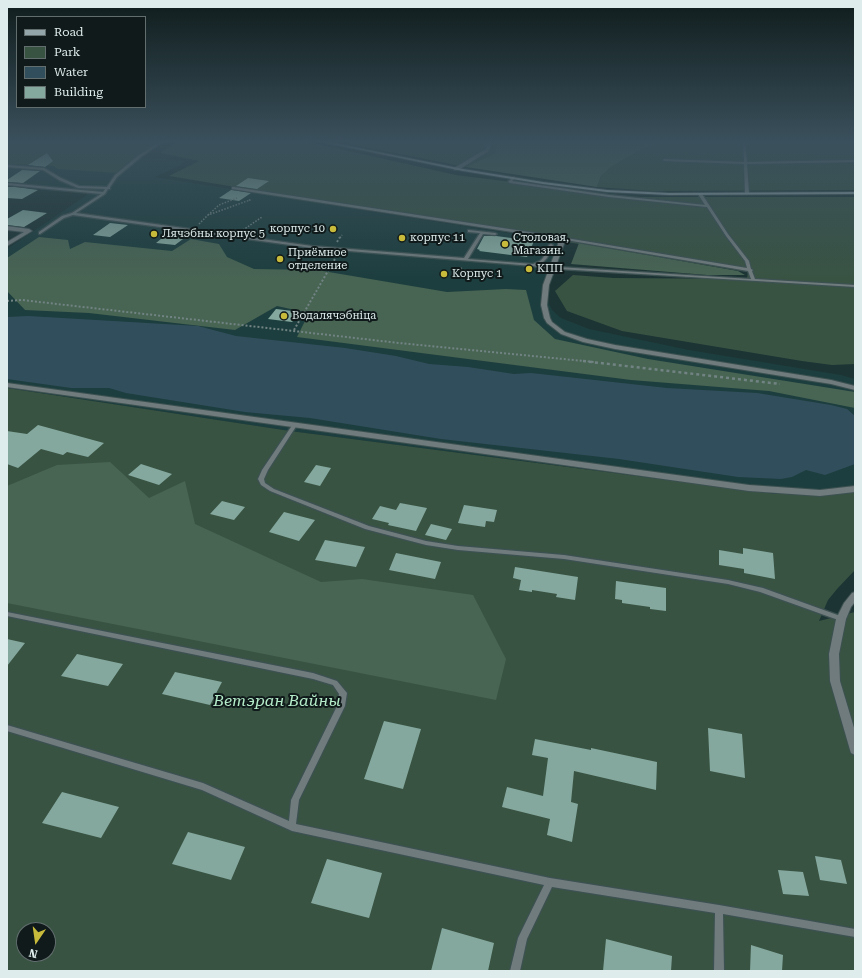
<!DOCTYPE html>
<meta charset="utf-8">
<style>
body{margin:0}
#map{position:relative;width:862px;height:978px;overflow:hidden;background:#1d3434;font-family:"Roboto Serif",serif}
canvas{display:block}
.frame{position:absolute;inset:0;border:8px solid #deeceb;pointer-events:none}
.legend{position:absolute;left:16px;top:16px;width:130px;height:92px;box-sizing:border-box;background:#101a1a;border:1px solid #626e6e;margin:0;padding:5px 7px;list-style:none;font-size:12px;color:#deeceb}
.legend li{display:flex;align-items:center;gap:8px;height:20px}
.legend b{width:20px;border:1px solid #626e6e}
.north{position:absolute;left:16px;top:922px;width:40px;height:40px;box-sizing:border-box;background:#101a1a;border:1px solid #626e6e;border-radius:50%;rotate:193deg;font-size:11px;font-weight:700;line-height:16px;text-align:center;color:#deeceb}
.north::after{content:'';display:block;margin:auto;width:14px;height:18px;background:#c8bb3b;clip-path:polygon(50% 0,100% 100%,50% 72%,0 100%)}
</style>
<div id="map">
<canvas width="862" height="978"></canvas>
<div class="frame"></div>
<ul class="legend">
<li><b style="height:5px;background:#94a5a9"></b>Road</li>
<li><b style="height:11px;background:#395343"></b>Park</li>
<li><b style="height:11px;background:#314e5d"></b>Water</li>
<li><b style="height:11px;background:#84a89e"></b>Building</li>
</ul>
<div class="north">N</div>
</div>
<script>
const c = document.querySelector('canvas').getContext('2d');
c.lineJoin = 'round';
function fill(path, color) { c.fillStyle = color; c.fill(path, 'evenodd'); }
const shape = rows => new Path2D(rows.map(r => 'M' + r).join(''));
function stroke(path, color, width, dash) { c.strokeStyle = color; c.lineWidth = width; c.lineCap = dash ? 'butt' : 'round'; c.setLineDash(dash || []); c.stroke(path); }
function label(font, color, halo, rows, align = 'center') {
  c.font = font + ' "Roboto Serif",serif'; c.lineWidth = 4; c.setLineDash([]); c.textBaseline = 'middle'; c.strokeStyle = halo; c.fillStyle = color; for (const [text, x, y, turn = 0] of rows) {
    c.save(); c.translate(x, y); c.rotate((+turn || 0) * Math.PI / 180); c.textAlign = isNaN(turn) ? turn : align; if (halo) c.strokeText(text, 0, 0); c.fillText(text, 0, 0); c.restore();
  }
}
fill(shape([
 [140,156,185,161,181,165,155,177,545,239,557,244,551,263,561,268,555,273,547,291,546,297,552,310,561,318,589,329,689,350,841,375,855,379,855,485,822,492,776,494,290,431,7,388,7,249,93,191,7,183,7,164,54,166]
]), '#1d3e3e');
fill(shape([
 [7,141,161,141,118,173,58,169,54,166,7,164],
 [178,141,304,141,456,175,632,197,855,197,855,364,832,365,802,361,622,331,567,311,555,291,573,275,613,278,747,279,748,272,169,176,199,161,160,153],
 [333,141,497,141,495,153,466,167],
 [665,141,855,141,855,190,652,191,597,187,601,176,611,167,640,150],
 [7,388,290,431,776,494,822,492,855,485,855,570,837,589,828,600,819,621,855,612,855,971,7,971],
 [24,930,48,930,48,954,24,954]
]), '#395343');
fill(shape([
 [497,141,665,141,640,150,611,167,601,176,597,187,466,167,495,153],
 [39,237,68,240,70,249,85,242,172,251,191,239,219,244,227,257,254,269,317,270,447,292,506,289,526,290,534,320,555,339,648,359,855,392,855,408,769,391,631,380,297,337,309,313,277,306,235,330,89,313,25,310,7,291,7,258],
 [579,243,738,271,745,275,707,275,571,264],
 [110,462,149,498,185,481,195,524,321,582,362,579,473,595,506,659,496,700,7,603,7,486,57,465]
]), '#486453');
fill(shape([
 [28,316,198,326,236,336,345,348,396,356,429,364,468,367,514,374,531,373,667,388,757,393,831,405,847,409,855,416,855,464,825,475,806,470,792,477,781,479,738,477,619,459,441,439,310,418,245,412,126,393,109,388,71,388,7,379,7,317]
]), '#314e5d');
fill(shape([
 [47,153,53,161,45,167,28,165],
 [22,170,40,171,23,183,7,182,7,180],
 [248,178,269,181,257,189,236,186],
 [7,187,16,187,38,190,22,199,7,198],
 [231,190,232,190,251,193,239,201,219,198],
 [23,210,47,213,24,227,7,225,7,219],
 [110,223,128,225,110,237,93,235],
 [172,230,191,233,175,245,156,243],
 [484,236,496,236,534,241,527,257,479,251,480,250,477,249],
 [276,309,301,312,292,322,268,319],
 [38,425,104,443,88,457,67,452,63,455,41,449,18,468,7,464,7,431,27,434],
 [141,464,172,474,159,485,128,475],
 [316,465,331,468,320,486,304,482],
 [222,501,245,507,234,520,210,514],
 [400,503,427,508,416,531,388,525,389,523,372,519,380,506,396,510],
 [464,505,497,510,494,522,486,521,485,527,458,523],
 [284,512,315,520,299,541,269,532],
 [431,524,452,529,446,540,425,535],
 [325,540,365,547,356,567,315,560],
 [743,548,773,553,775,579,744,573,744,569,719,565,719,550,743,554],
 [396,553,441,562,435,579,389,570],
 [515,567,578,577,575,600,556,597,557,594,532,590,532,592,519,590,521,580,513,578],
 [616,581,666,588,666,611,650,609,650,607,622,603,622,600,615,599],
 [7,639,25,643,7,666],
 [77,654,123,664,108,686,61,676],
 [175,672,222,682,210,705,162,694],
 [384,721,421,729,403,789,364,779],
 [708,728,742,734,745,778,710,771],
 [535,739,591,750,591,748,657,762,656,790,574,771,571,802,578,804,572,842,547,835,550,819,502,807,507,787,543,796,548,758,532,755],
 [62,792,119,807,101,838,42,823],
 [188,832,245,847,231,880,172,864],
 [815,856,841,860,847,884,820,880],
 [327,859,382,873,369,918,311,903],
 [778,870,803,872,809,896,783,894],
 [442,928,494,943,488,971,431,971],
 [606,939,672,956,671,971,603,971],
 [751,945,783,955,782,971,750,971]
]), '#84a89e');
const lane = shape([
 [161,141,164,141,141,157,117,177,110,187,110,189,108,189,105,194,76,213,312,246,464,258,480,233,468,232,468,230,469,230,495,233,497,234,495,235,483,234,468,259,533,264,540,261,543,258,549,245,551,244,553,245,547,258,542,263,537,265,542,266,751,279,748,271,560,239,558,238,560,237,747,268,745,261,726,236,707,207,609,197,510,183,508,182,513,177,515,178,512,181,609,195,705,205,698,194,700,193,702,194,728,234,749,261,751,269,753,270,752,271,755,279,855,285,855,287,542,268,533,266,312,248,73,215,64,218,40,234,39,234,39,232,62,216,72,213,101,194,7,185,7,183,103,192,105,189,78,188,59,180,43,170,7,167,7,165,44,168,61,178,79,186,107,187,115,175,139,155,161,141],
 [743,141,745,141,747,162,855,160,855,162,747,164,749,193,747,194,745,193,744,164,664,161,663,160,664,159,744,162,743,141],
 [293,424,297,424,297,425,268,470,264,479,265,483,274,489,369,526,426,541,458,546,564,555,728,580,763,588,843,617,844,619,843,621,841,621,760,592,728,584,564,559,458,550,426,545,365,529,270,491,261,485,258,479,262,470,293,424],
 [7,612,313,673,337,681,347,693,345,706,299,800,296,824,550,878,719,905,855,929,855,937,723,914,724,971,714,971,715,913,552,887,527,939,520,971,510,971,518,938,544,885,292,831,202,790,7,731,7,725,203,783,289,821,291,800,337,706,339,694,333,685,313,679,7,616,7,612]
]);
const street = shape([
 [488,141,492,141,489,151,458,170,454,170,454,168,486,149,488,141],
 [234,187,562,237,564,244,549,285,547,305,550,318,552,322,565,332,587,339,615,345,831,380,855,386,855,390,831,384,615,349,583,342,561,334,547,323,544,318,541,305,543,285,558,244,558,239,232,189,232,187,234,187],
 [7,226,29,229,32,231,7,246,7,242,24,232,7,230,7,226],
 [7,383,749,485,820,490,855,486,855,492,820,496,749,491,7,387,7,383],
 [855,592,855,602,851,607,846,619,839,654,840,681,855,731,855,755,851,753,850,750,830,681,829,654,836,619,844,603,852,593,855,592]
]);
const secondary = shape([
 [317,141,324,141,463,169,543,182,607,190,669,193,855,192,855,194,669,195,607,192,543,184,463,171,317,141]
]);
stroke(lane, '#3c5151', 2.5);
stroke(street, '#3c5151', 2);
stroke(secondary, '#3c5151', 2);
stroke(shape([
 [208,215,219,205,237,198],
 [199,224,208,215,250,200,248,200],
 [243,230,262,217],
 [340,238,342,235]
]), '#718483', 1.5, [1.5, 1.5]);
stroke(shape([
 [337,242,340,237],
 [459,273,462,266],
 [7,301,22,300,399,343,594,362],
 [294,330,336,257]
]), '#718483', 2, [2, 2]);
stroke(shape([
 [583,361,780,384]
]), '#718483', 2.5, [3, 3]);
fill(lane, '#707b7d');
fill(street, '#707b7d');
fill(secondary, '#94a5a9');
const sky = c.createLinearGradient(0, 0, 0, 278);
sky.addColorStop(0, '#101d1d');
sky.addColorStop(0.51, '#3a505c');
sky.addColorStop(1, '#3a505c00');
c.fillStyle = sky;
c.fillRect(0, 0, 862, 278);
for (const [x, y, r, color] of [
 [333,229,4,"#c8bb3b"],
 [154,234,4,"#c8bb3b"],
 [402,238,4,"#c8bb3b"],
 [505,244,4,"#c8bb3b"],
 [280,259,4,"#c8bb3b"],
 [529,269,4,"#c8bb3b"],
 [444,274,4,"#c8bb3b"],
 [284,316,4,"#c8bb3b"]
]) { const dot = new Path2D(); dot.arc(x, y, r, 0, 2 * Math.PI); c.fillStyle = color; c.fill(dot); stroke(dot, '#101a1a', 1.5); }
label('11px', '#deeceb', '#101a1a', [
 ["корпус 10",325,229,"right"],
 ["Лячэбны корпус 5",162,234],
 ["корпус 11",410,238],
 ["Столовая,",513,238],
 ["Магазин.",513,251],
 ["Приёмное",288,253],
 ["отделение",288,266],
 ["КПП",537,269],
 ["Корпус 1",452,274],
 ["Водалячэбніца",292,316]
], 'left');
label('italic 16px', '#b4ebc9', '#101a1a', [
 ["Ветэран Вайны",277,701]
]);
</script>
